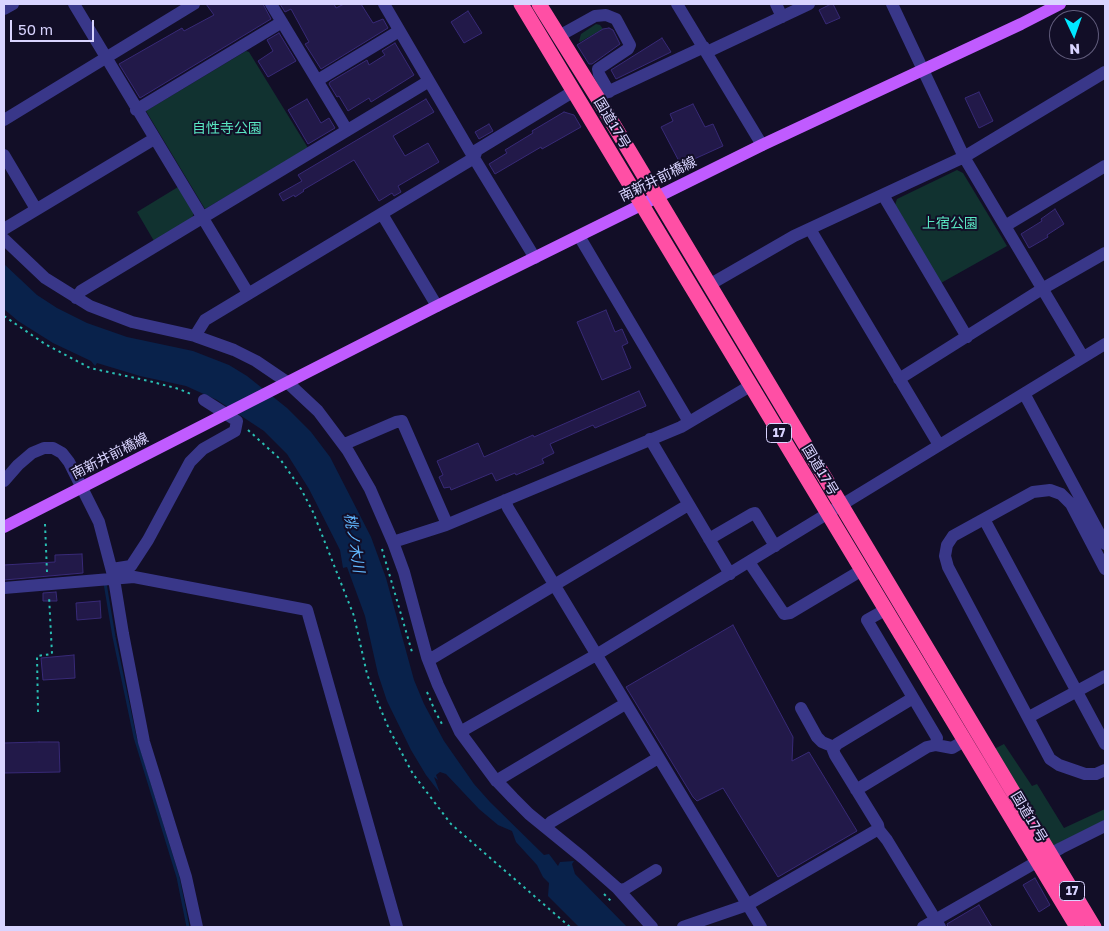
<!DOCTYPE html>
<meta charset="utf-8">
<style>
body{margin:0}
#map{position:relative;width:1109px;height:931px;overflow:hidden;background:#120e27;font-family:"Golos Text",sans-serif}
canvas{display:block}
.frame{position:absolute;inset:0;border:5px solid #d9d4ff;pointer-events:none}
.north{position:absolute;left:1049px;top:10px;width:50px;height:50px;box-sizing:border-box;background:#120e27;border:1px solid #625d7d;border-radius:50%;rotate:177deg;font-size:14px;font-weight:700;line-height:20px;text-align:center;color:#d9d4ff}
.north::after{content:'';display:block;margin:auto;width:18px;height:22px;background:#00e8ff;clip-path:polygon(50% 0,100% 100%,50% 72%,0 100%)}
.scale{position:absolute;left:10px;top:20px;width:84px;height:22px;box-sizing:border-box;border:2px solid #d9d4ff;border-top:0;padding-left:6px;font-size:15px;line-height:18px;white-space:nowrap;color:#d9d4ff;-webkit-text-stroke:4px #120e27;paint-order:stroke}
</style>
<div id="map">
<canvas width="1109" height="931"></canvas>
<div class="frame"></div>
<div class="north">N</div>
<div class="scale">50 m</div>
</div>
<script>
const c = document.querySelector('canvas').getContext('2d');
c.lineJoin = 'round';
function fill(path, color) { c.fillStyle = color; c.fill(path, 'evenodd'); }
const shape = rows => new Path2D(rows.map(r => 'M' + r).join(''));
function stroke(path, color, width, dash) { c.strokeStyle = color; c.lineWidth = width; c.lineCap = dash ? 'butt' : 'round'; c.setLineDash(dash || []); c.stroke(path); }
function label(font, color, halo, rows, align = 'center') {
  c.font = font + ' "Golos Text","Noto Sans JP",sans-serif'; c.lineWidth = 4; c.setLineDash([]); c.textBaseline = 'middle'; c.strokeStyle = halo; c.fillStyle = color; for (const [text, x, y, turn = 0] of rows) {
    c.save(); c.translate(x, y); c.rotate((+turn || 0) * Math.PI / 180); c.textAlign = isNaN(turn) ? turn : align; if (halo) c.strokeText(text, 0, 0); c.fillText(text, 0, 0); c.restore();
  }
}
fill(shape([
 [596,24,600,25,603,29,580,42,579,41,581,34],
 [246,51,249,52,308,148,205,209,146,111],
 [957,170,963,173,1007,246,941,283,895,205,897,199],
 [178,187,194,211,192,219,154,241,137,212],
 [1004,744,1032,786,1037,784,1064,828,1105,809,1105,821,1051,849,992,750]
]), '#113230');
fill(shape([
 [4,264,37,295,57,308,87,323,127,337,193,351,229,365,247,376,287,408,311,432,330,457,371,537,386,578,414,680,424,704,444,741,474,784,490,802,544,855,549,854,558,866,560,862,574,861,572,864,575,874,627,927,579,927,548,896,549,883,543,877,537,865,516,842,512,831,498,825,479,809,446,774,440,772,436,775,438,780,434,777,440,793,426,775,411,750,387,701,378,674,365,616,347,567,343,568,340,550,309,489,287,454,264,431,217,400,186,386,140,376,97,363,95,366,91,361,53,343,18,321,4,309]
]), '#09224b');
stroke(shape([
 [105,583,114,637,135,737,178,877,188,927]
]), '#09224b', 3);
const building = shape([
 [206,4,263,4,271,19,140,98,119,64,182,28,184,31,214,15,206,4],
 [280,4,334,4,336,8,344,4,361,4,373,23,383,19,388,28,321,69,305,44,309,42,291,9,285,12,280,4],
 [831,4,833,4,840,18,826,24,819,10,831,4],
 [468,11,482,33,464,43,451,22,468,11],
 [609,28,613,30,620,44,592,64,589,64,577,45,603,29,609,28],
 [279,33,296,61,268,77,258,61,273,51,267,40,279,33],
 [662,38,671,52,616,79,611,70,662,38],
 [395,43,414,75,371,102,369,98,348,111,339,96,337,97,329,84,330,82,367,60,369,65,385,55,382,51,395,43],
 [979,92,993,121,979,128,965,98,979,92],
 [307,99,321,123,329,118,335,128,308,144,288,110,307,99],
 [426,99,434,112,393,136,405,156,428,143,439,162,398,186,401,192,394,196,392,193,379,201,354,160,303,190,304,191,295,197,294,195,283,201,279,194,302,181,298,175,426,99],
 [693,104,705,127,713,124,723,146,681,165,661,127,673,121,670,114,693,104],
 [564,112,574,115,581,127,542,149,541,147,495,174,489,164,507,153,505,150,533,133,532,131,564,112],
 [489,124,493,131,479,139,475,132,489,124],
 [1055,209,1064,224,1047,235,1048,237,1029,248,1021,234,1042,221,1041,219,1055,209],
 [606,310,615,332,622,329,628,343,622,346,631,368,602,380,577,322,606,310],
 [639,391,646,406,595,428,593,425,550,444,554,453,542,459,544,463,516,475,515,473,496,481,492,473,451,490,450,487,444,488,439,477,443,475,437,461,478,443,484,457,533,435,534,437,639,391],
 [82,554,83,573,4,580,4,565,55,562,55,555,82,554],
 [56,592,57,601,43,601,43,593,56,592],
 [100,601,101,618,77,620,76,603,100,601],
 [733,625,793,737,792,761,809,752,857,831,778,877,723,788,697,801,693,797,626,687,733,625],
 [74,655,75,678,43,680,41,658,74,655],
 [39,742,59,742,60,772,4,773,4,743,39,742],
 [1035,878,1050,905,1039,912,1023,885,1035,878],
 [979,905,992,927,948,927,947,924,979,905]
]);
fill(building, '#221949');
stroke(building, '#382a77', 1);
stroke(shape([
 [4,316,45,344,90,368,149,381,179,389,193,395],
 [248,430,280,459,301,489,313,512,354,616,367,674,378,703,389,729,413,774,451,824,570,927],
 [45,524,47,572],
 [382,549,412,652],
 [427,692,435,711,442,724],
 [38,712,37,656,52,654,49,596],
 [604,894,611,901]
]), '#29bfb4', 2, [2.5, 4]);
stroke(shape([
 [74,4,248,293],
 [271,4,347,130],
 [384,4,474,158,535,258],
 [677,4,762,145],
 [776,4,782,17],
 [892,4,964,157,1083,357],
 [4,9,13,4],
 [559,36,595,16,606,15,616,19,630,45,628,49,598,69,599,74,609,92],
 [707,52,809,4],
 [318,80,399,31],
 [601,95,704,47],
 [136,110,282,22],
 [4,120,194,4],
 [4,155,36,209],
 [883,195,967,337],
 [382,214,437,306],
 [1005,226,1105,166],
 [4,229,154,139],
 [810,229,939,445],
 [579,236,689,422],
 [4,239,45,278,90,306,132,322,195,336,234,350,256,361,287,382,318,411,348,451,370,489,393,542,404,572,427,657,438,685,460,732,494,778,513,798,529,814,583,858,617,888,652,927],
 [709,285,794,236,964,157,1105,72],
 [76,298,81,291,429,81],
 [195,336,205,320,474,158,477,150,574,91],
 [899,379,1042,289,1105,253],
 [1025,395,1105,544],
 [650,439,730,574],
 [343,443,347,443,396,422,402,421,447,524],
 [4,481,18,465,32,453,44,448,53,448,62,453,69,462,99,522,114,579,123,634,144,742,186,877,197,927],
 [505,500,508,508,761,927],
 [984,519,1105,744],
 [709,539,752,514,755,513,775,546],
 [393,542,446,525,681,427,750,386],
 [749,562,784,614,790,613,862,570],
 [112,569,131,566,148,540,190,462,203,449,235,431,237,421,204,400],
 [1105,569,1071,504,1061,494,1050,490,1033,492,953,536,947,545,945,556,948,567,1050,759,1059,765,1085,774,1096,774,1105,770],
 [4,588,134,577,307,610,397,927],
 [885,610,867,620,937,738,936,745],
 [427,657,434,657,688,505],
 [801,708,817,737,822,742,834,747],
 [1029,717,1105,676],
 [460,732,596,655,1105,344],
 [496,781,625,704],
 [856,790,927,747,936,745,952,748,964,741],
 [544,826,547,826,551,822,658,758],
 [879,830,878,825,835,755,833,750,837,744,913,698],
 [619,890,625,889,656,870],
 [683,927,747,905,875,831,879,830,887,840,940,927],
 [923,927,1061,848,1105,826]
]), '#393789', 12);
stroke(shape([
 [4,527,437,306,762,145,1021,24,1060,4]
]), '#c05bff', 12);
stroke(shape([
 [521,4,1077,927],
 [539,4,597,97,1094,927]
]), '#ff4fa5', 15);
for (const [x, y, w] of [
 [779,433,25],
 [1072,891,25]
]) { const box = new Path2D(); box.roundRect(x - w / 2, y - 9.5, w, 19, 4); c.fillStyle = '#120e27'; c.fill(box); stroke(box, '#d9d4ff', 1); }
label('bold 12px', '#d9d4ff', null, [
 ["17",779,433],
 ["17",1072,891]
]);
label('14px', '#d9d4ff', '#120e27', [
 ["国道17号",612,123,59],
 ["南新井前橋線",658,179,-26],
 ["南新井前橋線",110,456,-27],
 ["国道17号",820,470,59],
 ["国道17号",1029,817,59]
]);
label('14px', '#59e6c2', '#120e27', [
 ["自性寺公園",227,129],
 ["上宿公園",950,224]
]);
label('italic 15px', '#62b8ff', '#120e27', [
 ["桃ノ木川",354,543,81]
]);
</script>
